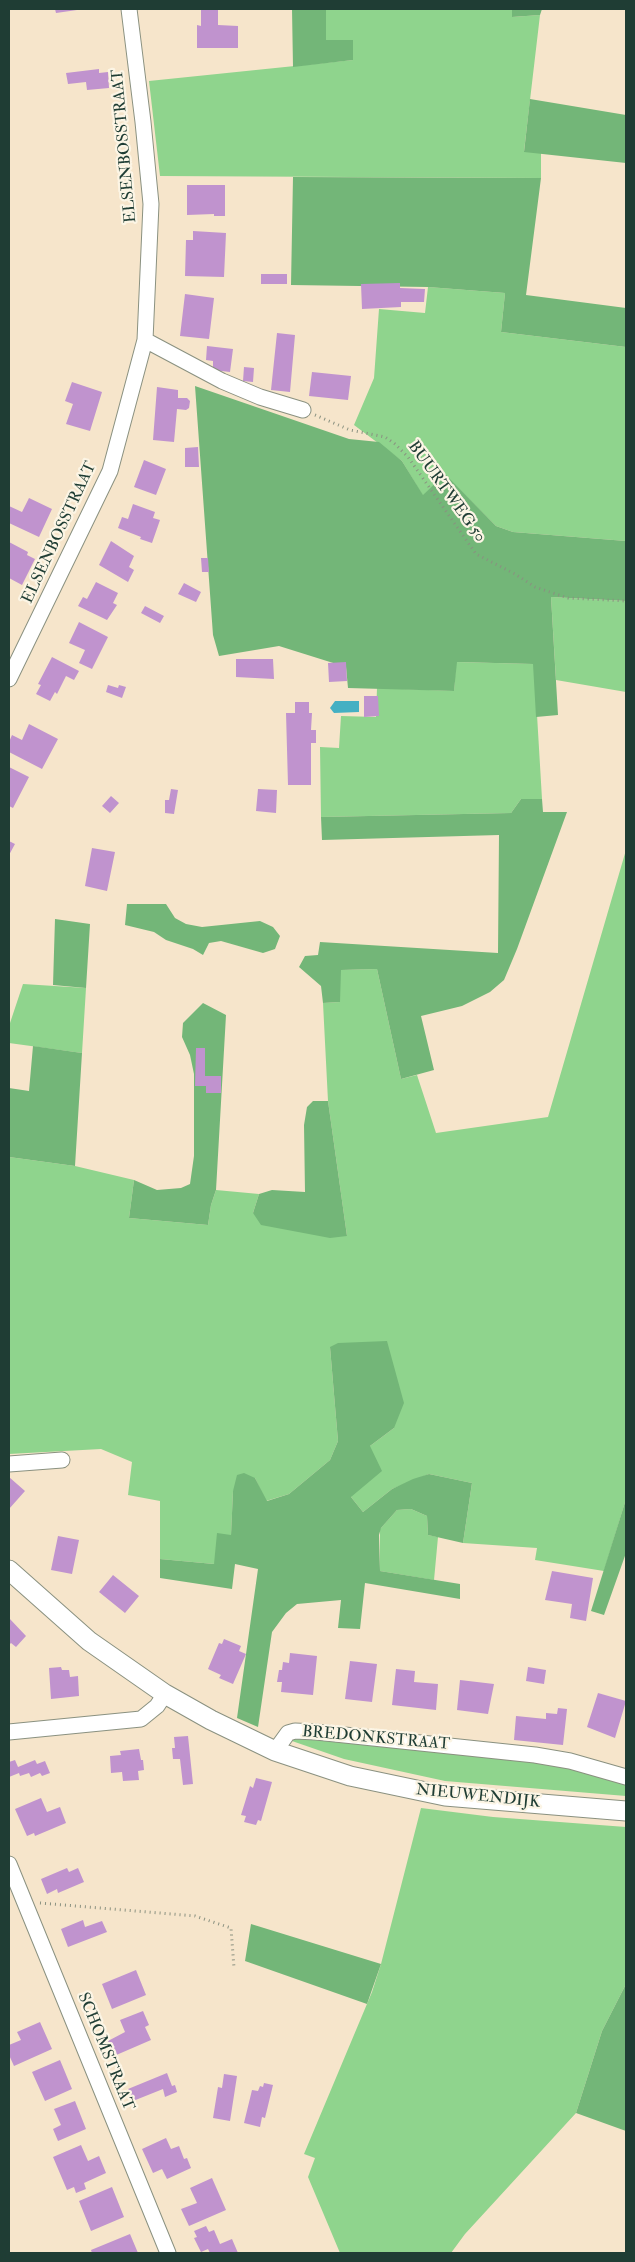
<!DOCTYPE html>
<style>
body{margin:0}
#map{position:relative;width:635px;height:2262px;overflow:hidden;background:#f6e5cb;font-family:"IM FELL Double Pica",serif}
canvas{display:block}
.frame{position:absolute;inset:0;border:10px solid #1f3d34;pointer-events:none}
</style>
<div id="map">
<canvas width="635" height="2262"></canvas>
<div class="frame"></div>
</div>
<script>
const c = document.querySelector('canvas').getContext('2d');
c.lineJoin = 'round';
function fill(path, color) { c.fillStyle = color; c.fill(path, 'evenodd'); }
const shape = rows => new Path2D(rows.map(r => 'M' + r).join(''));
function stroke(path, color, width, dash) { c.strokeStyle = color; c.lineWidth = width; c.lineCap = dash ? 'butt' : 'round'; c.setLineDash(dash || []); c.stroke(path); }
function label(font, color, halo, rows, align = 'center') {
  c.font = font + ' "IM FELL Double Pica",serif'; c.lineWidth = 4.5; c.setLineDash([]); c.textBaseline = 'middle'; c.strokeStyle = halo; c.fillStyle = color; for (const [text, x, y, turn = 0] of rows) {
    c.save(); c.translate(x, y); c.rotate((+turn || 0) * Math.PI / 180); c.textAlign = isNaN(turn) ? turn : align; if (halo) c.strokeText(text, 0, 0); c.fillText(text, 0, 0); c.restore();
  }
}
fill(shape([
 [326,9,512,9,512,17,540,15,524,151,541,153,541,178,160,176,149,81,353,60,326,41],
 [428,287,505,293,501,332,626,347,626,541,513,532,496,526,445,475,423,496,402,461,354,425,374,378,379,309,425,313],
 [551,597,626,601,626,692,556,680],
 [456,662,534,664,542,799,521,799,511,813,321,817,320,747,339,748,341,716,376,717,377,688,454,691],
 [626,850,626,1499,604,1571,535,1560,537,1548,463,1543,472,1483,429,1474,392,1489,363,1512,351,1497,370,1446,394,1428,330,1347,338,1441,330,1460,289,1494,266,1501,255,1478,233,1491,231,1536,214,1564,160,1559,160,1501,128,1495,132,1462,101,1449,9,1454,9,1157,75,1166,134,1180,129,1218,208,1225,211,1205,216,1190,259,1194,253,1213,347,1236,328,1101,323,1003,340,1002,340,970,377,969,401,1079,417,1075,436,1133,548,1117],
 [23,984,86,988,82,1053,9,1043,9,1026],
 [411,1509,427,1516,428,1535,438,1537,434,1580,380,1571,380,1529,397,1510],
 [296,1737,555,1763,626,1782,626,1796,445,1781,344,1759,292,1741],
 [421,1808,493,1817,626,1827,626,1984,602,2031,576,2113,465,2234,451,2253,340,2253,308,2177,315,2158,304,2154,372,1992,381,1964]
]), '#8fd48d');
fill(shape([
 [292,9,326,9,326,40,353,40,353,60,293,67],
 [512,9,542,9,540,15,512,17],
 [530,99,626,115,626,163,524,152],
 [293,177,541,178,526,295,626,308,626,347,501,332,505,293,428,287,291,285],
 [195,386,349,439,379,442,402,461,423,495,445,474,496,526,513,532,626,541,626,601,551,597,558,715,536,717,533,664,457,662,454,691,348,688,346,667,279,646,219,656,213,635],
 [521,799,542,799,543,812,567,812,517,949,504,980,490,992,462,1006,421,1016,434,1070,401,1079,377,969,341,970,340,1002,323,1003,321,986,299,967,305,956,318,955,320,942,498,953,499,835,322,840,321,817,511,813],
 [127,904,166,904,175,918,186,924,202,927,260,921,273,927,280,936,275,949,263,953,221,941,209,943,203,955,193,949,166,940,154,932,125,925],
 [55,919,90,924,86,988,53,985],
 [203,1003,226,1015,216,1190,211,1205,208,1225,129,1218,134,1180,157,1190,181,1188,190,1184,194,1156,194,1074,190,1055,182,1037,183,1023],
 [33,1046,82,1053,75,1166,9,1157,9,1088,29,1091],
 [313,1101,328,1101,347,1236,330,1238,261,1225,253,1213,259,1194,272,1190,305,1192,304,1125,307,1107],
 [387,1341,404,1403,394,1428,370,1446,382,1471,351,1497,363,1512,392,1489,413,1479,429,1474,472,1483,463,1543,428,1535,427,1516,411,1509,397,1510,381,1528,379,1535,380,1571,460,1584,460,1599,365,1583,360,1629,338,1628,341,1600,297,1604,286,1613,272,1632,258,1727,237,1718,258,1569,235,1564,232,1589,160,1578,160,1559,214,1564,217,1533,231,1535,233,1491,237,1475,244,1473,255,1478,267,1501,289,1494,330,1460,338,1441,330,1347,338,1343],
 [626,1499,626,1553,604,1615,591,1611],
 [251,1924,381,1964,367,2004,245,1961],
 [626,1984,626,2131,576,2113,602,2031]
]), '#73b678');
fill(shape([
 [335,701,359,701,359,712,334,713,330,708]
]), '#45b0c3');
fill(shape([
 [55,9,77,9,77,10,56,13],
 [201,9,218,9,218,25,238,26,238,48,197,48,197,25,201,26],
 [99,69,99,73,108,72,109,88,87,90,86,82,68,84,66,73],
 [187,185,225,185,225,216,214,216,214,214,187,215],
 [193,231,226,233,224,277,185,276,186,240,193,240],
 [261,274,287,274,287,284,261,284],
 [400,283,400,288,425,289,424,302,401,302,401,307,362,309,361,284],
 [185,294,214,298,209,339,180,336],
 [277,333,295,335,290,392,271,390],
 [207,346,233,349,230,372,213,370,213,361,206,360],
 [244,367,254,368,253,382,243,381],
 [312,372,351,376,348,400,309,396],
 [72,382,102,392,90,431,66,424,73,404,65,401],
 [157,387,178,390,178,398,187,398,190,401,189,408,186,410,177,409,174,442,153,440],
 [198,447,199,467,185,467,185,448],
 [144,460,166,469,156,495,134,487],
 [29,498,52,509,39,537,9,523,9,506,22,512],
 [133,504,155,512,153,518,160,520,152,543,140,539,141,537,118,528,122,517,128,519],
 [111,541,134,556,129,567,134,570,128,582,99,565],
 [9,542,28,552,27,555,35,559,22,585,9,578],
 [201,558,208,558,209,572,202,572],
 [96,582,118,593,113,603,117,605,107,620,78,606,83,597,87,599],
 [184,583,201,592,196,602,178,594],
 [145,606,164,616,160,623,141,613],
 [79,622,108,637,92,669,79,663,85,650,69,643],
 [52,657,79,671,74,680,66,676,57,694,55,692,50,701,36,694,41,685,38,684],
 [236,659,273,659,274,679,236,677],
 [346,662,347,681,329,682,328,663],
 [108,685,118,688,119,685,126,687,122,698,106,692],
 [364,696,378,696,379,716,364,717],
 [295,702,309,702,309,713,312,713,311,730,316,730,316,743,311,743,311,785,288,785,286,713,295,713],
 [29,724,58,739,42,769,9,752,9,742,12,735,22,740],
 [9,767,29,777,13,808,9,806],
 [171,789,178,790,174,814,165,813,165,800,169,800],
 [258,789,277,790,276,813,256,811],
 [111,796,119,803,110,813,102,806],
 [9,841,15,844,9,855],
 [92,848,115,852,107,891,85,886],
 [196,1048,205,1048,205,1076,221,1076,221,1093,206,1093,206,1086,195,1086],
 [9,1477,25,1491,9,1509],
 [58,1536,79,1540,72,1574,51,1570],
 [552,1571,593,1578,586,1621,570,1618,572,1604,545,1600],
 [113,1575,139,1596,125,1613,99,1592],
 [9,1618,26,1636,16,1647,11,1643,9,1645],
 [224,1639,241,1646,239,1651,246,1654,233,1684,219,1678,221,1675,208,1669,219,1643,222,1644],
 [290,1653,317,1656,313,1695,281,1692,282,1682,277,1682,279,1670,282,1670,283,1662,289,1663],
 [350,1661,377,1664,372,1702,345,1699],
 [61,1667,62,1670,69,1670,70,1677,78,1676,79,1696,51,1699,49,1668],
 [528,1667,546,1670,544,1684,526,1681],
 [396,1669,415,1671,414,1682,438,1684,436,1710,392,1705],
 [460,1680,494,1684,488,1714,457,1710],
 [598,1693,626,1701,615,1738,587,1727],
 [558,1708,567,1709,563,1745,514,1740,516,1716,546,1719,546,1713,557,1714],
 [188,1736,193,1784,183,1785,180,1759,173,1759,172,1748,175,1748,174,1737],
 [139,1749,141,1760,143,1760,144,1770,138,1771,139,1780,123,1781,122,1772,111,1773,110,1756,121,1755,120,1751],
 [15,1760,18,1767,35,1760,37,1764,45,1761,50,1773,42,1776,40,1773,31,1777,29,1773,20,1776,19,1773,9,1777,9,1762],
 [256,1778,272,1782,261,1821,258,1820,256,1825,244,1822,246,1816,241,1815,250,1786,253,1788],
 [41,1798,47,1812,60,1807,66,1823,35,1836,34,1833,27,1836,15,1809],
 [67,1868,69,1872,78,1868,84,1882,58,1893,57,1889,47,1894,41,1879],
 [83,1920,85,1927,102,1921,107,1932,68,1947,61,1929],
 [136,1970,146,1995,112,2009,102,1984],
 [143,2011,149,2025,145,2027,151,2040,114,2056,108,2041,125,2032,120,2020],
 [40,2022,52,2049,14,2066,9,2055,9,2045,21,2040,17,2032],
 [60,2060,72,2089,45,2101,32,2072],
 [167,2073,172,2086,175,2085,177,2092,165,2097,163,2089,133,2101,128,2089],
 [224,2074,237,2076,230,2121,213,2118,218,2087,222,2088],
 [264,2083,273,2085,265,2118,262,2117,260,2127,244,2123,252,2090,258,2091,260,2086,263,2087],
 [75,2101,86,2129,58,2141,53,2129,61,2125,54,2109],
 [166,2138,171,2149,179,2146,184,2159,187,2158,191,2168,167,2179,162,2169,153,2173,142,2149],
 [81,2145,88,2161,99,2156,106,2173,84,2183,86,2189,76,2193,74,2187,67,2190,53,2157],
 [212,2178,226,2210,189,2226,181,2209,197,2203,190,2188],
 [112,2187,124,2217,91,2231,79,2201],
 [206,2226,209,2232,214,2230,220,2244,232,2239,238,2253,210,2253,208,2249,201,2252,194,2238,197,2237,194,2231],
 [130,2234,138,2253,92,2253,91,2250]
]), '#c093ce');
const minor = shape([
 [145,340,222,381,260,397,303,410],
 [9,679,110,471,145,340,151,204,143,122,129,9],
 [9,1464,62,1460],
 [9,1732,141,1719,157,1706,165,1694],
 [275,1751,288,1733,295,1731,316,1732,535,1755,570,1761,626,1777],
 [9,1864,168,2253]
]);
const tertiary = shape([
 [9,1570,89,1641,165,1694,211,1720,275,1751,350,1776,445,1796,626,1811]
]);
stroke(minor, '#8a9180', 17);
stroke(tertiary, '#8a9180', 21);
stroke(shape([
 [315,415,350,430,385,437,395,444,408,457,476,554,515,574,535,587,568,598,626,601],
 [40,1903,195,1916,231,1928,234,1968]
]), '#8a9180', 3, [1, 4]);
stroke(minor, '#fff', 15);
stroke(tertiary, '#fff', 19);
label('16px', '#1f3d34', '#fcf5e5', [
 ["ELSENBOSSTRAAT",125,146,-95],
 ["BUURTWEG 50",446,492,54],
 ["ELSENBOSSTRAAT",60,533,-65],
 ["BREDONKSTRAAT",376,1739,5],
 ["NIEUWENDIJK",478,1797,6],
 ["SCHOMSTRAAT",105,2052,68]
]);
</script>
